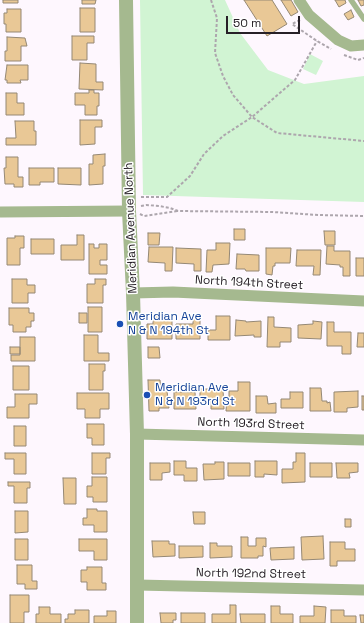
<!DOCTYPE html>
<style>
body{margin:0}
#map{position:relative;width:364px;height:623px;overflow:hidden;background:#fef7fe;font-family:"Space Grotesk",sans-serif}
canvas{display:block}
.scale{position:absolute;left:226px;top:16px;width:74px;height:18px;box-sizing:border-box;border:2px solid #272027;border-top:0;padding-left:5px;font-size:12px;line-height:14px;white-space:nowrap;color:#272027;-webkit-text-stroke:3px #fff;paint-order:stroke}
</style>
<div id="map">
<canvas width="364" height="623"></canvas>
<div class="scale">50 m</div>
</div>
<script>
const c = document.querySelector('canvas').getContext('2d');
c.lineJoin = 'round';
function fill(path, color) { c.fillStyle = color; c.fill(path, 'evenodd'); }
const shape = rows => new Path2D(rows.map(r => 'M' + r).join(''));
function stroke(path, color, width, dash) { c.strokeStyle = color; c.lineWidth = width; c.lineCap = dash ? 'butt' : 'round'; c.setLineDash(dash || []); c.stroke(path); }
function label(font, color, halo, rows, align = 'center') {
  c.font = font + ' "Space Grotesk",sans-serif'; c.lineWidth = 3; c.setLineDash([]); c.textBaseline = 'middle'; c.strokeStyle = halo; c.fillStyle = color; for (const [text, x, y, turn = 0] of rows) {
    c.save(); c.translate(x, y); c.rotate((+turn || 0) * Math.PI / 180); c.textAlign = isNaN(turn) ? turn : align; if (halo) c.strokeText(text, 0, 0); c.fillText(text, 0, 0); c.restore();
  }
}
fill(shape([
 [140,0,225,0,240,33,268,70,304,84,364,76,364,202,143,195],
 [310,54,323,61,316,75,303,69]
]), '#d1f4d3');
const building = shape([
 [3,0,18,0,18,3,3,3,3,0],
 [82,0,96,0,95,4,82,4,82,0],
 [244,0,272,0,287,24,267,36,244,0],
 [281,0,291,0,298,12,291,16,281,0],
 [335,0,345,0,346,3,339,7,335,0],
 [358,0,364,0,364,5,361,6,358,0],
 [80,8,95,8,95,32,80,32,80,8],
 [7,9,21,9,21,32,6,32,6,24,4,24,4,13,7,13,7,9],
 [351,10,354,17,348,20,344,14,351,10],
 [72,36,94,36,94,43,87,43,87,60,72,60,72,36],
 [7,37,25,38,27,46,21,46,21,61,5,61,5,51,7,51,7,37],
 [80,63,96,64,96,82,103,82,103,90,79,89,80,63],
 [7,65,28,65,28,80,20,80,21,83,7,83,7,80,5,80,7,65],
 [89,90,94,90,94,93,99,93,99,106,97,106,97,115,85,115,85,105,75,105,75,93,89,93,89,90],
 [6,93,17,93,17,103,24,103,24,115,6,115,6,93],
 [80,120,102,120,102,127,95,127,95,144,80,145,80,120],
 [15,121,34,121,34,131,36,131,36,145,6,145,6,138,16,138,15,121],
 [105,154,105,166,103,166,103,184,89,185,89,164,93,164,93,155,105,154],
 [6,157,18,157,18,177,23,177,23,187,14,187,14,184,5,184,4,168,6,168,6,157],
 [29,168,54,168,54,182,40,182,40,185,29,185,29,168],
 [58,168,81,168,81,185,58,184,58,168],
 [234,229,245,229,245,240,234,240,234,229],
 [324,231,335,231,335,245,325,245,324,231],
 [148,233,160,233,159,245,148,245,148,233],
 [77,235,84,235,84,260,61,260,61,245,77,245,77,235],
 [15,236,24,236,24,248,20,248,20,265,7,265,7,238,15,238,15,236],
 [31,239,54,239,54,254,31,254,31,239],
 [216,243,230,243,229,264,213,265,212,272,206,272,207,250,216,250,216,243],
 [89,244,94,244,94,248,99,248,99,244,107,244,107,260,100,260,100,265,107,265,107,274,89,274,89,244],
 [327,246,334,246,334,251,350,251,350,276,343,276,343,267,340,267,340,265,326,264,327,246],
 [149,247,173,247,172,271,165,271,165,263,148,262,149,247],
 [176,248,201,249,201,271,194,271,194,264,176,263,176,248],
 [266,248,291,248,290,263,275,263,275,266,273,266,272,275,266,274,266,248],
 [297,250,321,250,320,275,313,275,314,266,296,266,297,250],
 [237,254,259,255,259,271,246,271,245,269,236,269,237,254],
 [356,258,364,258,364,276,356,276,356,258],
 [12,279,27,279,27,285,35,285,35,293,28,293,28,303,12,303,12,279],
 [95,279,106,279,106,285,103,285,103,303,87,303,87,284,95,284,95,279],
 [88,307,102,307,102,332,88,332,88,307],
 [9,308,29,308,29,313,34,313,34,321,31,321,31,327,26,327,26,332,13,332,13,325,9,325,9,308],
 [79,313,87,313,87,323,79,323,79,313],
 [153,315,172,315,172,339,147,339,147,324,153,324,153,315],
 [193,316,200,316,200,339,176,339,176,324,193,324,193,316],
 [216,316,230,316,230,340,208,340,208,330,216,330,216,316],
 [268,317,274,317,274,327,291,328,291,342,280,342,280,347,267,347,268,317],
 [236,320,246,321,246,322,261,321,261,337,254,337,254,335,235,336,236,320],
 [313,321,322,322,321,339,298,338,298,325,313,324,313,321],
 [327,322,334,322,334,332,351,332,351,354,342,354,342,346,327,346,327,322],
 [358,333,364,333,364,347,357,347,358,333],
 [84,335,98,335,98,353,109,353,109,361,84,361,84,335],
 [20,337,35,337,35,361,11,361,11,355,20,355,20,337],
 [10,347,20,347,20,354,10,354,10,347],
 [148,347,159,347,160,358,148,358,148,347],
 [89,364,105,364,105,371,103,371,103,390,89,390,89,364],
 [13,366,29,366,29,390,13,390,13,366],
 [148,380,160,380,161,391,167,391,169,408,159,408,159,411,149,411,148,380],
 [238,382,250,382,250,411,226,411,227,398,229,398,229,391,238,391,238,382],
 [310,388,321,388,322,401,327,401,327,403,330,402,331,411,310,411,310,388],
 [200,389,223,389,224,409,211,409,211,402,200,403,200,389],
 [358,391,358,407,347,408,347,412,334,412,334,392,358,391],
 [174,392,195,392,196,409,174,409,174,392],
 [290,392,303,392,303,408,281,408,281,399,290,399,290,392],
 [77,393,109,393,109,409,100,409,100,418,85,418,85,409,77,409,77,393],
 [15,394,37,394,37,404,29,404,29,418,7,418,7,407,15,407,15,394],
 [256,396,267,396,268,404,276,403,276,413,256,413,256,396],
 [362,396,364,396,364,410,362,410,362,396],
 [87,424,104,424,104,445,92,445,92,438,87,438,87,424],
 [14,426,26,426,26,446,14,446,14,426],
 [5,453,26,453,26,474,14,474,14,459,5,459,5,453],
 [92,453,110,453,110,458,106,458,106,474,92,474,92,453],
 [296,453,305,453,305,482,282,483,282,469,293,469,293,462,296,462,296,453],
 [174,461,186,461,186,468,197,468,197,481,184,481,184,475,174,475,174,461],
 [255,461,277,461,277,475,264,474,264,477,255,477,255,461],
 [215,462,224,462,224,479,204,480,203,464,215,464,215,462],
 [150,463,170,463,170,472,162,473,162,480,150,480,150,463],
 [228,463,250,463,250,476,228,476,228,463],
 [310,463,332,463,332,477,310,477,310,463],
 [336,463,358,463,358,472,349,473,350,478,337,478,336,463],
 [92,477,107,477,107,502,93,502,93,497,87,497,87,486,92,486,92,477],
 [63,478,76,478,76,504,64,504,63,478],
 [8,482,30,482,30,488,27,488,27,503,14,503,14,486,8,486,8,482],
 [87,509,97,509,97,511,107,511,107,532,94,532,94,525,83,525,83,518,87,518,87,509],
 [15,511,28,511,28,532,15,533,15,511],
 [193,512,205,512,205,524,194,524,193,512],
 [345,519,351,519,351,527,345,527,345,519],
 [323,536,324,559,302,560,301,537,323,536],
 [241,537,248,537,248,546,256,546,256,538,266,538,266,547,263,546,263,556,258,556,258,558,241,558,241,537],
 [15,539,28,539,28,560,15,560,15,539],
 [79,539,107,539,107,560,94,560,94,551,79,551,79,539],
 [152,541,169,541,169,544,175,544,175,556,153,557,152,541],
 [330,542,345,542,345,549,355,549,355,561,337,561,337,566,330,566,330,542],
 [210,543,217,543,217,546,232,546,232,557,210,558,210,543],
 [179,546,203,546,203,557,179,558,179,546],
 [294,547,294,559,271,560,270,548,294,547],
 [17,565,32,565,32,581,37,581,37,589,25,589,25,584,17,584,17,565],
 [87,567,102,567,102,583,106,583,106,590,87,590,87,582,81,582,81,570,87,570,87,567],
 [10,595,29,595,29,612,24,612,24,623,10,623,10,595],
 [230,605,236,605,236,623,212,623,212,614,230,614,230,605],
 [271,606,280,606,280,614,293,614,293,623,271,623,271,606],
 [314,606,326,607,325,623,300,623,300,616,314,616,314,606],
 [39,607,50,607,50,614,61,614,61,623,36,623,36,614,39,614,39,607],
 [75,610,89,610,89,623,65,623,65,619,68,619,68,614,75,614,75,610],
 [331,610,344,610,344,616,356,616,356,623,331,623,331,610],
 [107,611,116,611,116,623,94,623,94,616,107,616,107,611],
 [160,613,176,613,176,620,173,620,173,623,161,623,160,613],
 [181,613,205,613,205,623,181,623,181,613],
 [240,614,265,614,265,623,241,623,240,614],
 [360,615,364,615,364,623,361,623,360,615]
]);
fill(building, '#e9c896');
stroke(building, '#958875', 1);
stroke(shape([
 [211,0,217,18,215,53,223,76,233,95,252,117,277,133,364,141],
 [300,20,292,24,317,41,331,49],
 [344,55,358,60,364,58],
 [141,197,167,197,190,176,204,154,223,136,252,117,295,80,317,41],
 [141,206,146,205,159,206,170,208,178,211,273,212,318,215,364,216],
 [140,214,144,216,178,211]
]), '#ada6ad', 2, [3, 2]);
stroke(shape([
 [351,0,364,19]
]), '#a5b98f', 5.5);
stroke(shape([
 [299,0,309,15,338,40,351,46,364,45],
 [0,212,129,211],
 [133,293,173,292,364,301],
 [137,434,364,440],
 [137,585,364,590]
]), '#a5b98f', 11);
stroke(shape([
 [126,0,129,211,133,293,137,434,137,623]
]), '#a5b98f', 14);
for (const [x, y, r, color] of [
 [120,324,4,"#1a4fb4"],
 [147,395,4,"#1a4fb4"]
]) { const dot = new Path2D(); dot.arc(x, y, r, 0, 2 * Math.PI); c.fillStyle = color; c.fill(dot); stroke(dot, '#fff', 1.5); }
label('12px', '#272027', '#fff', [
 ["Meridian Avenue North",131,228,-92],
 ["North 194th Street",249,283,3],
 ["North 193rd Street",251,424,2],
 ["North 192nd Street",251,574,1]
]);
label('12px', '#164399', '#fff', [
 ["Meridian Ave",128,317],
 ["N & N 194th St",128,331],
 ["Meridian Ave",155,388],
 ["N & N 193rd St",155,402]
], 'left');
</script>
